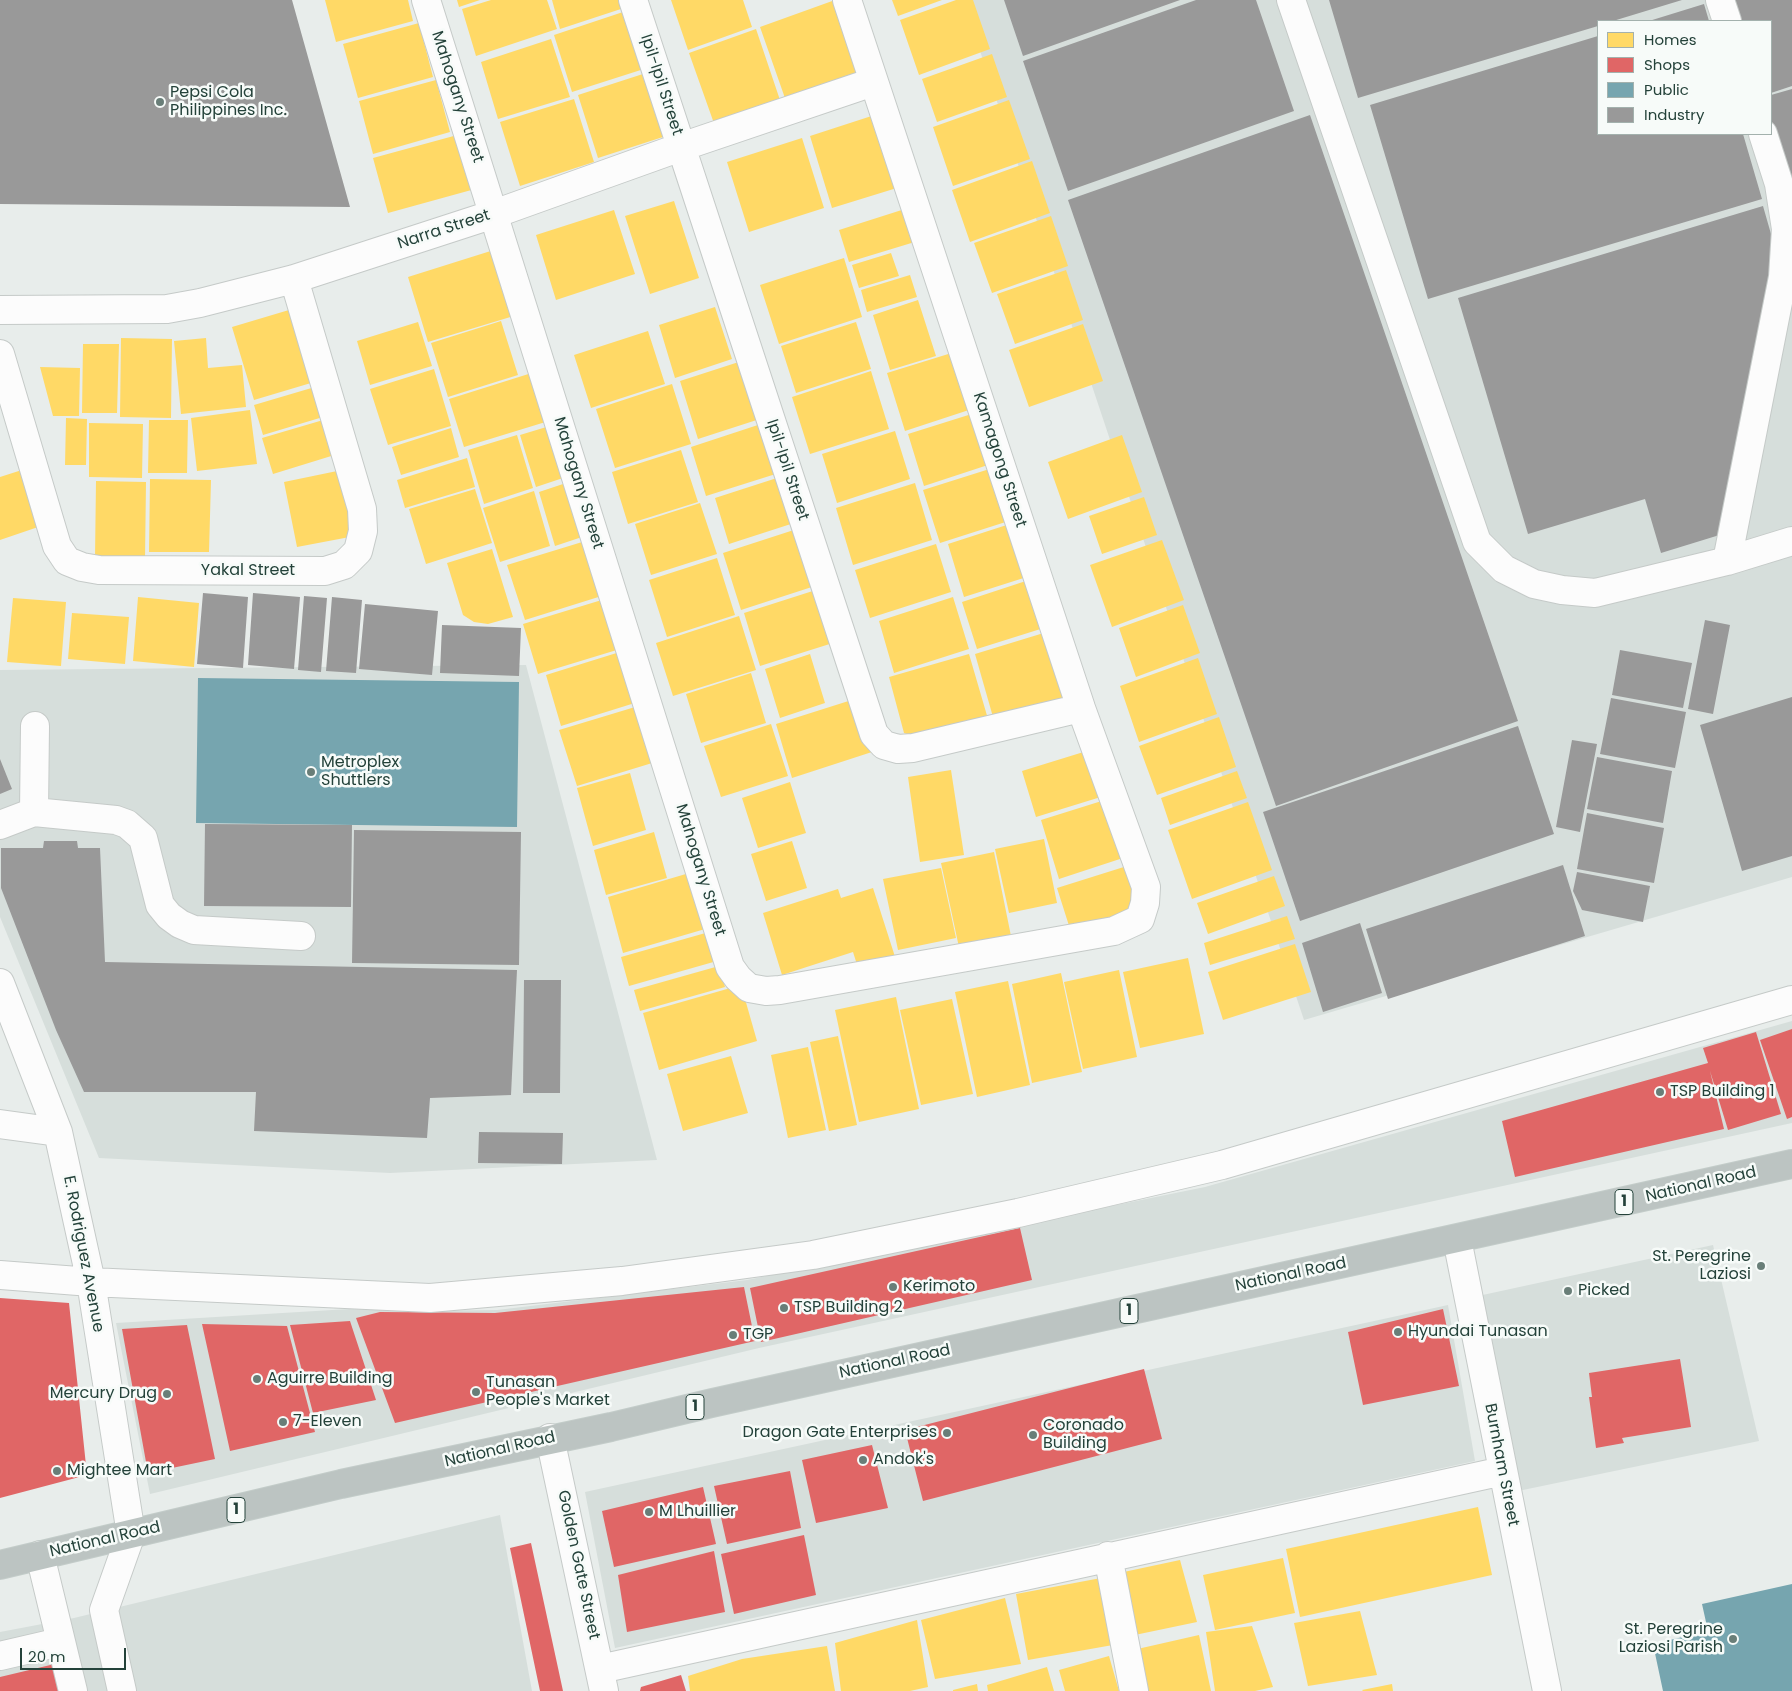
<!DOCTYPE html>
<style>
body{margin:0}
#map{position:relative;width:1792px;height:1691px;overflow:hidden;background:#e8edeb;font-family:Poppins,sans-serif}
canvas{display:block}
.legend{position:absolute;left:1597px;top:20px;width:175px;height:115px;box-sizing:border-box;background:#f7fbf9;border:1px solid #a3b1ad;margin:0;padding:6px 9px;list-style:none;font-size:15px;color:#24423a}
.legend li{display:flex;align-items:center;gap:10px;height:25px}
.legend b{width:25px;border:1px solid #a3b1ad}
.scale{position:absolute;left:20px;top:1648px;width:106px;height:22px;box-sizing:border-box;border:2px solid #24423a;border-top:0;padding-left:6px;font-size:15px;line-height:18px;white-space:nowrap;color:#24423a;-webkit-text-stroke:4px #f7fbf9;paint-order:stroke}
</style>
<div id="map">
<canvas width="1792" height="1691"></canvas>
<ul class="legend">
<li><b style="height:14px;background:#ffd966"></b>Homes</li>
<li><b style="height:14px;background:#e06666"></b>Shops</li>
<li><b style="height:14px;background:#76a5af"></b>Public</li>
<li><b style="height:14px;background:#999"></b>Industry</li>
</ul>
<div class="scale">20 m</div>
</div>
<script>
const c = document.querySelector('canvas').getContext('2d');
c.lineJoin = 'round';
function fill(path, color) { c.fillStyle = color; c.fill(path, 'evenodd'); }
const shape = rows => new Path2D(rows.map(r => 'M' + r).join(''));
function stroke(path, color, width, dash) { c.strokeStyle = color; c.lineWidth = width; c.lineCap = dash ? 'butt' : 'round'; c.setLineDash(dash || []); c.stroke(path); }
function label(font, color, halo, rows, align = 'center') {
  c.font = font + ' Poppins,sans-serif'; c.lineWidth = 5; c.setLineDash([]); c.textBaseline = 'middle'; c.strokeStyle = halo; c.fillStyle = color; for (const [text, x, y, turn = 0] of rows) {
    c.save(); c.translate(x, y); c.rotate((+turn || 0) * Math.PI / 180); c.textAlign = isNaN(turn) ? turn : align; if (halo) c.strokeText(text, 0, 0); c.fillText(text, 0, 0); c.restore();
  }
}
fill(shape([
 [963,0,1792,0,1792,877,1304,1020],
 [1598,21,1771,21,1771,134,1598,134],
 [526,665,657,1160,390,1173,99,1158,0,917,0,670],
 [1792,1021,1792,1123,759,1348,150,1494,116,1323,349,1309,403,1311,497,1310,747,1280,1205,1187],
 [1713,1245,1759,1441,1518,1491,1478,1296],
 [1448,1305,1475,1461,615,1648,585,1492],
 [500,1515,532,1691,0,1691,0,1632,74,1618]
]), '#d6dedb');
fill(shape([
 [325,0,408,0,413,21,336,42],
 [457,0,480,0,459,7],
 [491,0,547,0,557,29,476,56,462,9],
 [552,0,624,0,627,7,560,29],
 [671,0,743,0,752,27,688,50],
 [835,0,862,74,786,101,760,27],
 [892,0,942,0,898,16],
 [956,0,973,0,990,49,919,75,900,20],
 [629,10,647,68,572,92,554,35],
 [419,23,433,77,358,98,343,44],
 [756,29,782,106,716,129,689,53],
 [551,39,570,97,498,119,481,62],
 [992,54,1007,97,937,122,922,79],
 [646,73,666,136,598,158,578,95],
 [436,80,450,132,373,154,359,101],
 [574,99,594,162,520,186,500,122],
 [1009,100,1030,159,953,186,933,127],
 [890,110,913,183,832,208,810,136],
 [461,134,475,189,388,213,373,158],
 [802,138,824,208,749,232,727,162],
 [1032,161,1050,213,970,242,952,190],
 [674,201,699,278,650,294,625,216],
 [908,208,918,241,849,262,839,230],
 [614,210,635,274,556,300,536,235],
 [1051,216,1068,266,992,293,974,243],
 [497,249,517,315,428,342,408,277],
 [891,253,899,276,859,288,852,265],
 [844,258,862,317,779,344,760,285],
 [1066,270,1083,320,1015,344,997,294],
 [910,275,917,297,867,312,861,290],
 [918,300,936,356,890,370,873,315],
 [299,307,321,380,254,400,232,327],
 [715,307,732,359,675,378,659,325],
 [501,321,518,375,448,397,431,343],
 [418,322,432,366,370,385,357,341],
 [856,322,871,369,796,393,781,346],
 [1083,324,1103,381,1029,407,1009,350],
 [648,331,665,384,591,408,574,355],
 [121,338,172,339,171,418,120,417],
 [206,338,208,368,242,365,246,407,181,414,174,341],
 [83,344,119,344,117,413,82,413],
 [958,351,975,408,905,431,887,373],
 [748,359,766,417,698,439,680,381],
 [40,367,80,368,79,416,53,416],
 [434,369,451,426,388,445,370,389],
 [538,371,552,420,464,447,449,399],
 [871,371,889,429,810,454,792,397],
 [325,384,333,414,263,435,254,405],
 [672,384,691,444,615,468,596,409],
 [250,410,257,464,197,471,191,418],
 [978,412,994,463,924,486,908,434],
 [66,418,87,419,86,465,65,465],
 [330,418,341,453,273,474,262,438],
 [149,420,188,420,187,473,148,473],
 [767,422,782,472,706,496,691,447],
 [89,423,143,424,142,478,89,477],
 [553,425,569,476,536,487,520,435],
 [451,428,459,457,401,475,392,447],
 [895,431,910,479,837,503,822,454],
 [517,435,533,488,484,504,468,450],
 [1122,435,1142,492,1068,519,1048,462],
 [681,450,698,502,628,524,612,472],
 [467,458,475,487,405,508,397,480],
 [999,466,1015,519,940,543,923,490],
 [25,469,44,525,0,540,0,477],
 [342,470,355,536,297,547,284,482],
 [780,477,794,523,729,544,715,498],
 [150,479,211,480,209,552,149,552],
 [575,480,591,534,555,546,539,492],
 [96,481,146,482,145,559,95,558],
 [915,483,932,540,853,565,836,508],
 [475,489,492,543,426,564,409,509],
 [534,491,550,546,500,562,483,508],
 [1144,497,1157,535,1102,554,1089,516],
 [700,503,717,554,651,575,635,524],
 [1016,522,1033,575,964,597,948,544],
 [800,528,818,585,741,610,723,553],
 [592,539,608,594,525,620,507,565],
 [1162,540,1184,600,1112,627,1090,565],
 [936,544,951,592,870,618,855,570],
 [492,549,513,617,488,624,474,622,463,615,447,563],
 [717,558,735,615,667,637,649,580],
 [1035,578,1050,626,977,649,962,602],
 [819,589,836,642,760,666,744,613],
 [138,597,199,603,194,667,133,661],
 [953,597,969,649,894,673,879,621],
 [13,598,66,602,61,666,7,662],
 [605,599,620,649,538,674,523,624],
 [1183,605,1200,653,1136,677,1119,628],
 [72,613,129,617,125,664,68,659],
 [739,616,756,670,673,696,656,643],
 [1060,628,1081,699,995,724,975,654],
 [623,651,638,702,561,726,546,675],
 [810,654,825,703,780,718,765,669],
 [969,654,988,719,912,736,904,733,889,677],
 [1198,658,1217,714,1139,742,1120,686],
 [751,673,766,723,701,743,686,694],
 [858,698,875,751,792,778,776,724],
 [645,704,662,760,577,786,559,730],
 [1219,717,1236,767,1157,795,1139,746],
 [771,724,788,776,721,797,704,746],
 [1090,750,1104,796,1036,817,1022,771],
 [951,770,964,855,920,862,908,777],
 [1237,771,1247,798,1170,825,1161,798],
 [630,773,646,830,593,846,577,788],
 [790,782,806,833,758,848,742,798],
 [1108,799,1126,857,1059,879,1041,820],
 [1248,802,1272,870,1192,899,1168,830],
 [654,832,667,878,606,895,594,850],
 [1044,839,1057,903,1009,913,995,849],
 [792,841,807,888,766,901,751,854],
 [994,852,1012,941,960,952,941,863],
 [1127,866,1140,909,1071,932,1057,888],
 [941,868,956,938,898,950,883,879],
 [696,871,712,927,623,953,608,897],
 [1274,876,1285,906,1208,934,1197,903],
 [873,888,897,963,860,974,853,952,782,975,763,913,838,889,841,898],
 [1287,916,1295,939,1210,965,1204,943],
 [716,930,724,959,629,986,621,957],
 [1295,944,1311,992,1223,1020,1208,972],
 [1188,958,1204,1034,1140,1048,1123,972],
 [719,966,725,987,640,1011,634,990],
 [1119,970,1137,1057,1083,1069,1064,982],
 [1061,973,1082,1072,1032,1083,1012,984],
 [1008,981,1030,1085,977,1097,955,992],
 [741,985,757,1041,659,1070,643,1013],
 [896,997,919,1109,859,1122,835,1010],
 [952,999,973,1094,921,1105,900,1010],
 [838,1036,857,1125,829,1131,810,1042],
 [808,1047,826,1130,788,1138,771,1055],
 [731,1056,748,1113,683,1131,667,1074],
 [1478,1507,1492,1575,1300,1617,1286,1549],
 [1283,1558,1295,1613,1215,1630,1203,1575],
 [1180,1560,1197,1622,1130,1636,1119,1573],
 [1101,1578,1113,1645,1028,1660,1016,1594],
 [1005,1598,1021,1664,935,1679,921,1620],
 [1360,1611,1377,1675,1308,1686,1294,1623],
 [917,1620,928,1687,910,1691,841,1691,835,1643],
 [1252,1626,1273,1687,1255,1691,1215,1691,1206,1632],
 [1199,1635,1211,1691,1142,1691,1133,1650],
 [827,1646,835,1691,690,1691,688,1676,742,1659],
 [1109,1656,1119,1691,1065,1691,1059,1670],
 [1047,1667,1054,1691,988,1691,987,1685],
 [977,1684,978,1691,953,1691,953,1690],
 [1392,1684,1393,1691,1363,1691,1362,1690]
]), '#ffd966');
fill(shape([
 [1792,1029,1792,1117,1787,1119,1760,1040],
 [1756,1032,1781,1114,1728,1130,1710,1071,1724,1129,1515,1177,1502,1121,1708,1063,1703,1048],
 [1020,1228,1032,1280,761,1342,750,1288],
 [744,1287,755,1341,395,1423,356,1318,380,1312,495,1313],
 [0,1298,69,1303,87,1475,0,1498],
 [1443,1309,1459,1386,1363,1405,1348,1332],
 [350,1321,376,1400,313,1413,290,1325],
 [202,1324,287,1326,315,1432,230,1451],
 [187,1325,215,1459,148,1473,122,1329],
 [1680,1359,1691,1427,1622,1438,1624,1443,1596,1448,1589,1397,1592,1397,1589,1373],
 [1144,1369,1162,1439,923,1501,905,1430],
 [872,1445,888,1508,816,1523,802,1460],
 [790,1471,801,1528,727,1544,714,1486],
 [703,1487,716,1544,614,1567,602,1511],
 [804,1535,816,1595,734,1614,721,1554],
 [531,1543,563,1691,540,1691,510,1548],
 [714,1551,725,1612,627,1632,618,1575],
 [63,1662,70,1691,0,1691,0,1677],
 [681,1675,686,1691,640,1691,641,1687]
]), '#e06666');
fill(shape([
 [198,678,519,682,517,827,196,823],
 [1792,1584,1792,1691,1663,1691,1653,1644,1708,1631,1702,1604]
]), '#76a5af');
fill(shape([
 [0,0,292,0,350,207,0,204],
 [1004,0,1180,0,1023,56],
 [1196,0,1256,0,1294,111,1068,191,1023,61],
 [1329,0,1682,0,1613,21,1598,21,1598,26,1358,98],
 [1731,0,1792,0,1792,86,1771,93,1771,21,1738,21],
 [1704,4,1709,21,1649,21],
 [1598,36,1598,134,1743,134,1762,199,1428,299,1370,105],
 [1792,89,1792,193,1771,129,1771,95],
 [1310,115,1518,721,1276,806,1068,200],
 [1763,206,1775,248,1726,533,1661,553,1645,499,1528,534,1458,298],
 [203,593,248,597,243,668,197,664],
 [253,593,300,597,294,669,248,665],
 [304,596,327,598,321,672,298,670],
 [332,597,362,600,356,673,326,671],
 [365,604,438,611,432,675,359,669],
 [1705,620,1730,625,1713,714,1688,709],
 [442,625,521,628,519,676,440,673],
 [1620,650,1692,663,1683,708,1612,695],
 [1792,697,1792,856,1742,871,1700,725],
 [1611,698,1686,712,1675,768,1600,754],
 [1518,726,1554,834,1300,921,1263,812],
 [1572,740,1597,744,1580,832,1556,827],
 [1597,757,1672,771,1663,823,1587,809],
 [0,759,12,789,0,794],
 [1587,813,1664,828,1654,883,1577,869],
 [205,824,352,825,351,907,204,906],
 [354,830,521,832,519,965,352,963],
 [44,841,77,841,78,848,100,848,105,962,517,970,511,1095,430,1098,427,1138,254,1131,256,1092,84,1092,56,1030,1,888,1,848,43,848],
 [1563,865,1585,936,1388,999,1366,929],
 [1577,872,1650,886,1643,922,1582,910,1573,891],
 [1360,923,1382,993,1323,1012,1302,943],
 [524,980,561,980,560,1093,523,1093],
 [479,1132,563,1133,562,1164,478,1163]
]), '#999');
const minor = shape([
 [426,0,730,967,738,978,749,988,766,991,780,990,1114,931,1140,919,1145,903,1146,887,1081,708,847,0],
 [633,0,874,734,884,745,898,749,913,748,1081,708],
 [1291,0,1477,542,1504,569,1534,584,1562,590,1595,593,1727,561,1792,541],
 [1720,0,1727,21],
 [0,310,167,309,200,303,294,279,494,214,681,147,873,82],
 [0,354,57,546,67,561,82,567,99,570,325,571,344,565,358,551,363,531,362,509,294,279],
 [1727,561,1783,277,1786,229,1779,184,1763,134],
 [34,812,35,726],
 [0,825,34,812,116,820,127,824,143,838,160,905,169,916,180,924,194,930,301,936],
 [0,983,58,1132,91,1282,131,1534,104,1610,122,1691],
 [0,1124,58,1132],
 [1457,1239,1547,1691],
 [0,1275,91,1282,430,1298,622,1281,813,1255,1018,1213,1222,1165,1792,1000],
 [550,1438,604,1691],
 [40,1555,73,1691],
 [1108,1556,1134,1691],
 [0,1656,60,1642],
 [600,1669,1503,1471]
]);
const highway = shape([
 [0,1565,341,1484,611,1427,712,1403,1792,1164]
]);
stroke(minor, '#c5cac8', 30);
stroke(highway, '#c3ccc9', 30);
stroke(minor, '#fcfcfc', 28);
stroke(highway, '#bcc4c2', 28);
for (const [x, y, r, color] of [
 [160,102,5,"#697e78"],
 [311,772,5,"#697e78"],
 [1660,1092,5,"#697e78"],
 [1761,1266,5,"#697e78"],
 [893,1287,5,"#697e78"],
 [1568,1291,5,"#697e78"],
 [784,1308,5,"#697e78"],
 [1398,1332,5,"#697e78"],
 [733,1335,5,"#697e78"],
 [257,1379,5,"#697e78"],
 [476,1392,5,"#697e78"],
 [167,1394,5,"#697e78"],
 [283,1422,5,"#697e78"],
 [947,1433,5,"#697e78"],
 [1033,1435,5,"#697e78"],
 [863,1460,5,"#697e78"],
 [57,1471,5,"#697e78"],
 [649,1512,5,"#697e78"],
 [1733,1639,5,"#697e78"]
]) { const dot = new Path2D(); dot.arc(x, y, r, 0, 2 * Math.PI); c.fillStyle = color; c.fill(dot); stroke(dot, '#f7fbf9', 2); }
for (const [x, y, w] of [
 [1624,1202,18],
 [1129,1311,18],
 [695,1407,18],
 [236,1510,18]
]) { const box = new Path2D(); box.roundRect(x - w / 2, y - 12.5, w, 25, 4); c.fillStyle = '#f7fbf9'; c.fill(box); stroke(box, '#24423a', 1); }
label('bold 15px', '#24423a', null, [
 ["1",1624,1202],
 ["1",1129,1311],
 ["1",695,1407],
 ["1",236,1510]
]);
label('16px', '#24423a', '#f7fbf9', [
 ["Ipil-Ipil Street",661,85,72],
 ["Mahogany Street",457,97,72],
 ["Narra Street",444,230,-18],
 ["Kamagong Street",999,460,72],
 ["Ipil-Ipil Street",787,470,72],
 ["Mahogany Street",578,483,73],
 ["Yakal Street",248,571],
 ["Mahogany Street",700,870,73],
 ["National Road",1701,1185,-13],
 ["E. Rodriguez Avenue",83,1254,79],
 ["National Road",1291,1275,-12],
 ["National Road",895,1362,-12],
 ["National Road",500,1450,-13],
 ["Burnham Street",1501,1465,79],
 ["National Road",105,1540,-13],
 ["Golden Gate Street",578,1565,78]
]);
label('16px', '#24423a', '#f7fbf9', [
 ["Pepsi Cola",170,93],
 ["Philippines Inc.",170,111],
 ["Metroplex",321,763],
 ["Shuttlers",321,781],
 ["TSP Building 1",1670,1092],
 ["St. Peregrine",1751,1257,"right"],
 ["Laziosi",1751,1275,"right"],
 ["Kerimoto",903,1287],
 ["Picked",1578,1291],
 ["TSP Building 2",794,1308],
 ["Hyundai Tunasan",1408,1332],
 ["TGP",743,1335],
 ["Aguirre Building",267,1379],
 ["Tunasan",486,1383],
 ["People's Market",486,1401],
 ["Mercury Drug",157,1394,"right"],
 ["7-Eleven",293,1422],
 ["Coronado",1043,1426],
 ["Building",1043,1444],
 ["Dragon Gate Enterprises",937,1433,"right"],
 ["Andok's",873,1460],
 ["Mightee Mart",67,1471],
 ["M Lhuillier",659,1512],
 ["St. Peregrine",1723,1630,"right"],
 ["Laziosi Parish",1723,1648,"right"]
], 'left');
</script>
